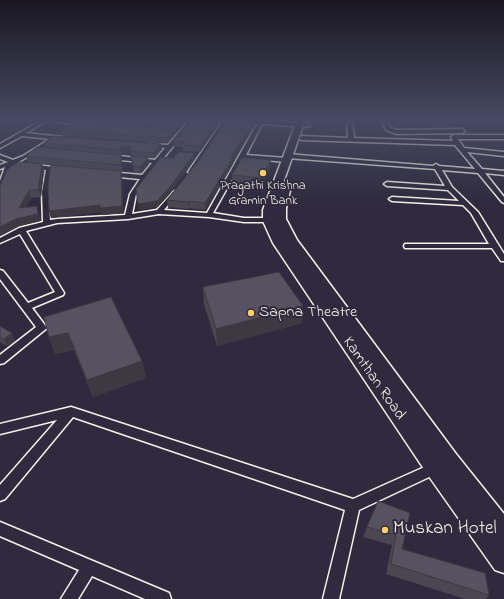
<!DOCTYPE html>
<style>
body{margin:0}
canvas{display:block;background:#2f2a3d}
</style>
<canvas width="504" height="599"></canvas>
<script>
const c = document.querySelector('canvas').getContext('2d');
c.lineJoin = 'round';
const shape = rows => new Path2D(rows.map(r => 'M' + r).join(''));
function stroke(path, color, width, dash) { c.strokeStyle = color; c.lineWidth = width; c.lineCap = dash ? 'butt' : 'round'; c.setLineDash(dash || []); c.stroke(path); }
function fill(path, color) { c.fillStyle = color; c.fill(path, 'evenodd'); }
function label(font, color, halo, rows, align = 'center') {
  c.font = font + ' "Indie Flower",sans-serif'; c.lineWidth = 4; c.setLineDash([]); c.textBaseline = 'middle'; c.strokeStyle = halo; c.fillStyle = color; for (const [text, x, y, turn = 0] of rows) {
    c.save(); c.translate(x, y); c.rotate((+turn || 0) * Math.PI / 180); c.textAlign = isNaN(turn) ? turn : align; if (halo) c.strokeText(text, 0, 0); c.fillText(text, 0, 0); c.restore();
  }
}
const minor = shape([
 [42,120,48,120,26,133,62,137,65,139,62,141,56,140,17,163,63,168,66,170,63,172,52,171,48,192,50,220,57,219,125,215,130,194,140,179,109,176,106,174,109,172,142,175,152,163,110,159,107,157,110,155,155,160,165,148,149,146,149,144,168,145,188,122,174,122,172,120,258,121,259,120,263,120,263,121,307,123,310,125,307,127,262,124,246,155,286,158,289,160,286,162,244,158,213,213,244,218,278,218,278,222,244,222,209,217,159,214,128,219,57,223,26,231,64,293,63,295,32,308,47,328,4,363,0,364,0,355,36,327,0,279,0,270,3,271,28,303,55,292,20,234,0,243,0,238,19,228,43,222,42,192,46,170,11,166,3,190,0,192,0,181,5,167,0,169,0,165,8,162,0,159,0,155,13,160,23,156,50,139,22,136,0,148,0,144,42,120],
 [193,122,222,122,188,172,191,174,193,173,227,123,257,124,207,213,164,210,178,193,175,191,173,192,157,210,132,214,136,194,147,178,193,122],
 [49,120,63,120,79,123,76,125,49,120],
 [347,120,352,120,354,138,453,141,451,137,454,135,504,135,504,139,458,139,464,148,504,152,504,156,467,152,482,169,504,171,504,175,485,173,504,197,504,203,502,202,478,173,442,170,452,187,478,212,504,254,504,261,501,261,492,248,405,248,404,246,405,244,489,244,471,213,463,205,392,201,389,199,392,197,459,201,448,190,387,186,384,184,387,182,445,186,435,169,287,158,284,156,287,154,433,166,436,164,439,166,475,169,455,145,302,140,299,138,302,136,348,138,347,120],
 [382,120,387,120,390,128,397,130,462,129,465,131,462,133,397,134,386,130,382,120],
 [71,407,353,499,438,461,442,463,444,467,442,471,359,510,339,599,323,599,345,510,73,417,5,499,0,501,0,485,57,420,0,434,0,424,71,407],
 [0,522,169,593,171,599,145,599,92,576,78,599,61,599,79,570,0,536,0,522]
]);
const primary = shape([
 [297,120,305,120,281,189,285,188,290,191,286,208,286,219,297,240,456,454,504,514,504,573,495,570,428,475,273,243,263,221,263,210,297,120]
]);
stroke(minor, '#f4f1e8', 3);
stroke(primary, '#f4f1e8', 3);
fill(minor, '#2f2a3d');
fill(primary, '#2f2a3d');
fill(shape([
 [77,120,184,120,184,124,179,128,99,122,97,124,98,124,175,134,167,143,63,136,62,131],
 [192,120,219,120,219,124,200,152,183,151,183,147,174,147,174,141],
 [254,120,254,125,233,161,233,164,220,186,205,210,189,208,189,209,168,207,167,200],
 [44,143,161,144,162,149,154,158,131,156,130,152,122,153,122,155,121,155,122,162,122,172,121,171,122,178,123,213,102,215,101,212,51,218,49,211,102,170,42,164,44,170,41,197,31,198,26,207,39,214,40,221,19,226,0,236,0,186,28,162,26,156,45,148],
 [131,156,148,158,149,164,141,173,134,173],
 [271,160,271,167,261,186,232,183,232,175],
 [203,287,302,323,217,346,204,304],
 [44,317,142,361,146,378,93,397,74,350,55,354,49,337],
 [0,326,12,333,15,341,7,346,0,342],
 [410,513,402,549,489,595,486,599,465,599,386,574,392,545,363,537,367,527]
]), '#4a4752');
fill(shape([
 [95,120,99,120,99,122,95,126,94,120],
 [183,120,184,120,184,124,179,128,179,123],
 [218,120,219,120,219,124,200,152,200,146],
 [254,120,254,125,233,161,233,164,220,186,205,210,205,203,231,157],
 [174,129,175,134,167,143,167,138],
 [161,144,162,149,154,158,154,153],
 [121,147,130,147,130,152,122,153,122,155],
 [195,153,195,158,170,194,158,207,139,210,138,204],
 [121,155,122,162,122,172,121,165],
 [148,158,149,164,141,173,140,167],
 [271,160,271,167,261,186,261,178],
 [42,164,44,170,41,197,38,190],
 [121,171,122,178,123,213,102,215,101,212,51,218,49,211,100,205],
 [29,190,31,198,22,215,19,208],
 [189,201,189,209,188,202],
 [37,206,39,214,40,221,19,226,0,236,0,227],
 [303,306,302,323,217,346,216,329],
 [12,333,15,341,7,346,4,339],
 [68,333,74,350,55,354,49,337],
 [142,361,146,378,93,397,87,380]
]), '#3c3942');
const building = shape([
 [77,120,95,120,94,120,98,124,174,129,167,138,62,131,77,120],
 [130,120,183,120,179,123,130,120],
 [192,120,218,120,200,146,182,145,185,142,174,141,192,120],
 [227,120,254,120,231,157,233,157,220,179,205,203,189,201,188,202,167,200,200,159,227,120],
 [53,136,161,144,154,153,130,151,130,147,121,147,121,150,44,143,53,136],
 [37,147,121,155,121,165,26,156,37,147],
 [178,152,195,153,169,188,157,201,138,204,136,189,161,157,173,158,178,152],
 [131,156,148,158,140,167,133,166,131,156],
 [242,158,271,160,261,178,232,175,242,158],
 [18,162,42,164,38,190,29,190,19,208,37,206,38,214,16,219,0,227,0,186,7,170,18,162],
 [51,165,121,171,122,206,100,208,100,205,49,211,48,185,51,165],
 [279,272,303,306,216,329,203,287,279,272],
 [111,297,142,361,87,380,68,333,49,337,44,317,111,297],
 [0,326,12,333,4,339,0,337,0,326],
 [378,501,410,513,402,549,485,573,489,595,391,564,396,535,367,527,378,501]
]);
fill(building, '#56525f');
stroke(building, '#3c3942', 1);
const sky = c.createLinearGradient(0, 0, 0, 204);
sky.addColorStop(0, '#1a1722');
sky.addColorStop(0.59, '#474a62');
sky.addColorStop(1, '#474a6200');
c.fillStyle = sky;
c.fillRect(0, 0, 504, 204);
for (const [x, y, r, color] of [
 [263,173,4,"#ffd166"],
 [251,313,4,"#ffd166"],
 [385,530,4,"#ffd166"]
]) { const dot = new Path2D(); dot.arc(x, y, r, 0, 2 * Math.PI); c.fillStyle = color; c.fill(dot); stroke(dot, '#2f2a3d', 1.5); }
label('13px', '#f4f1e8', '#2f2a3d', [
 ["Pragathi Krishna",263,187],
 ["Gramin Bank",263,202]
]);
label('16px', '#f4f1e8', '#2f2a3d', [
 ["Sapna Theatre",259,313]
], 'left');
label('16px', '#f4f1e8', '#2f2a3d', [
 ["Kamthan Road",373,379,55]
]);
label('19px', '#f4f1e8', '#2f2a3d', [
 ["Muskan Hotel",393,530]
], 'left');
</script>
